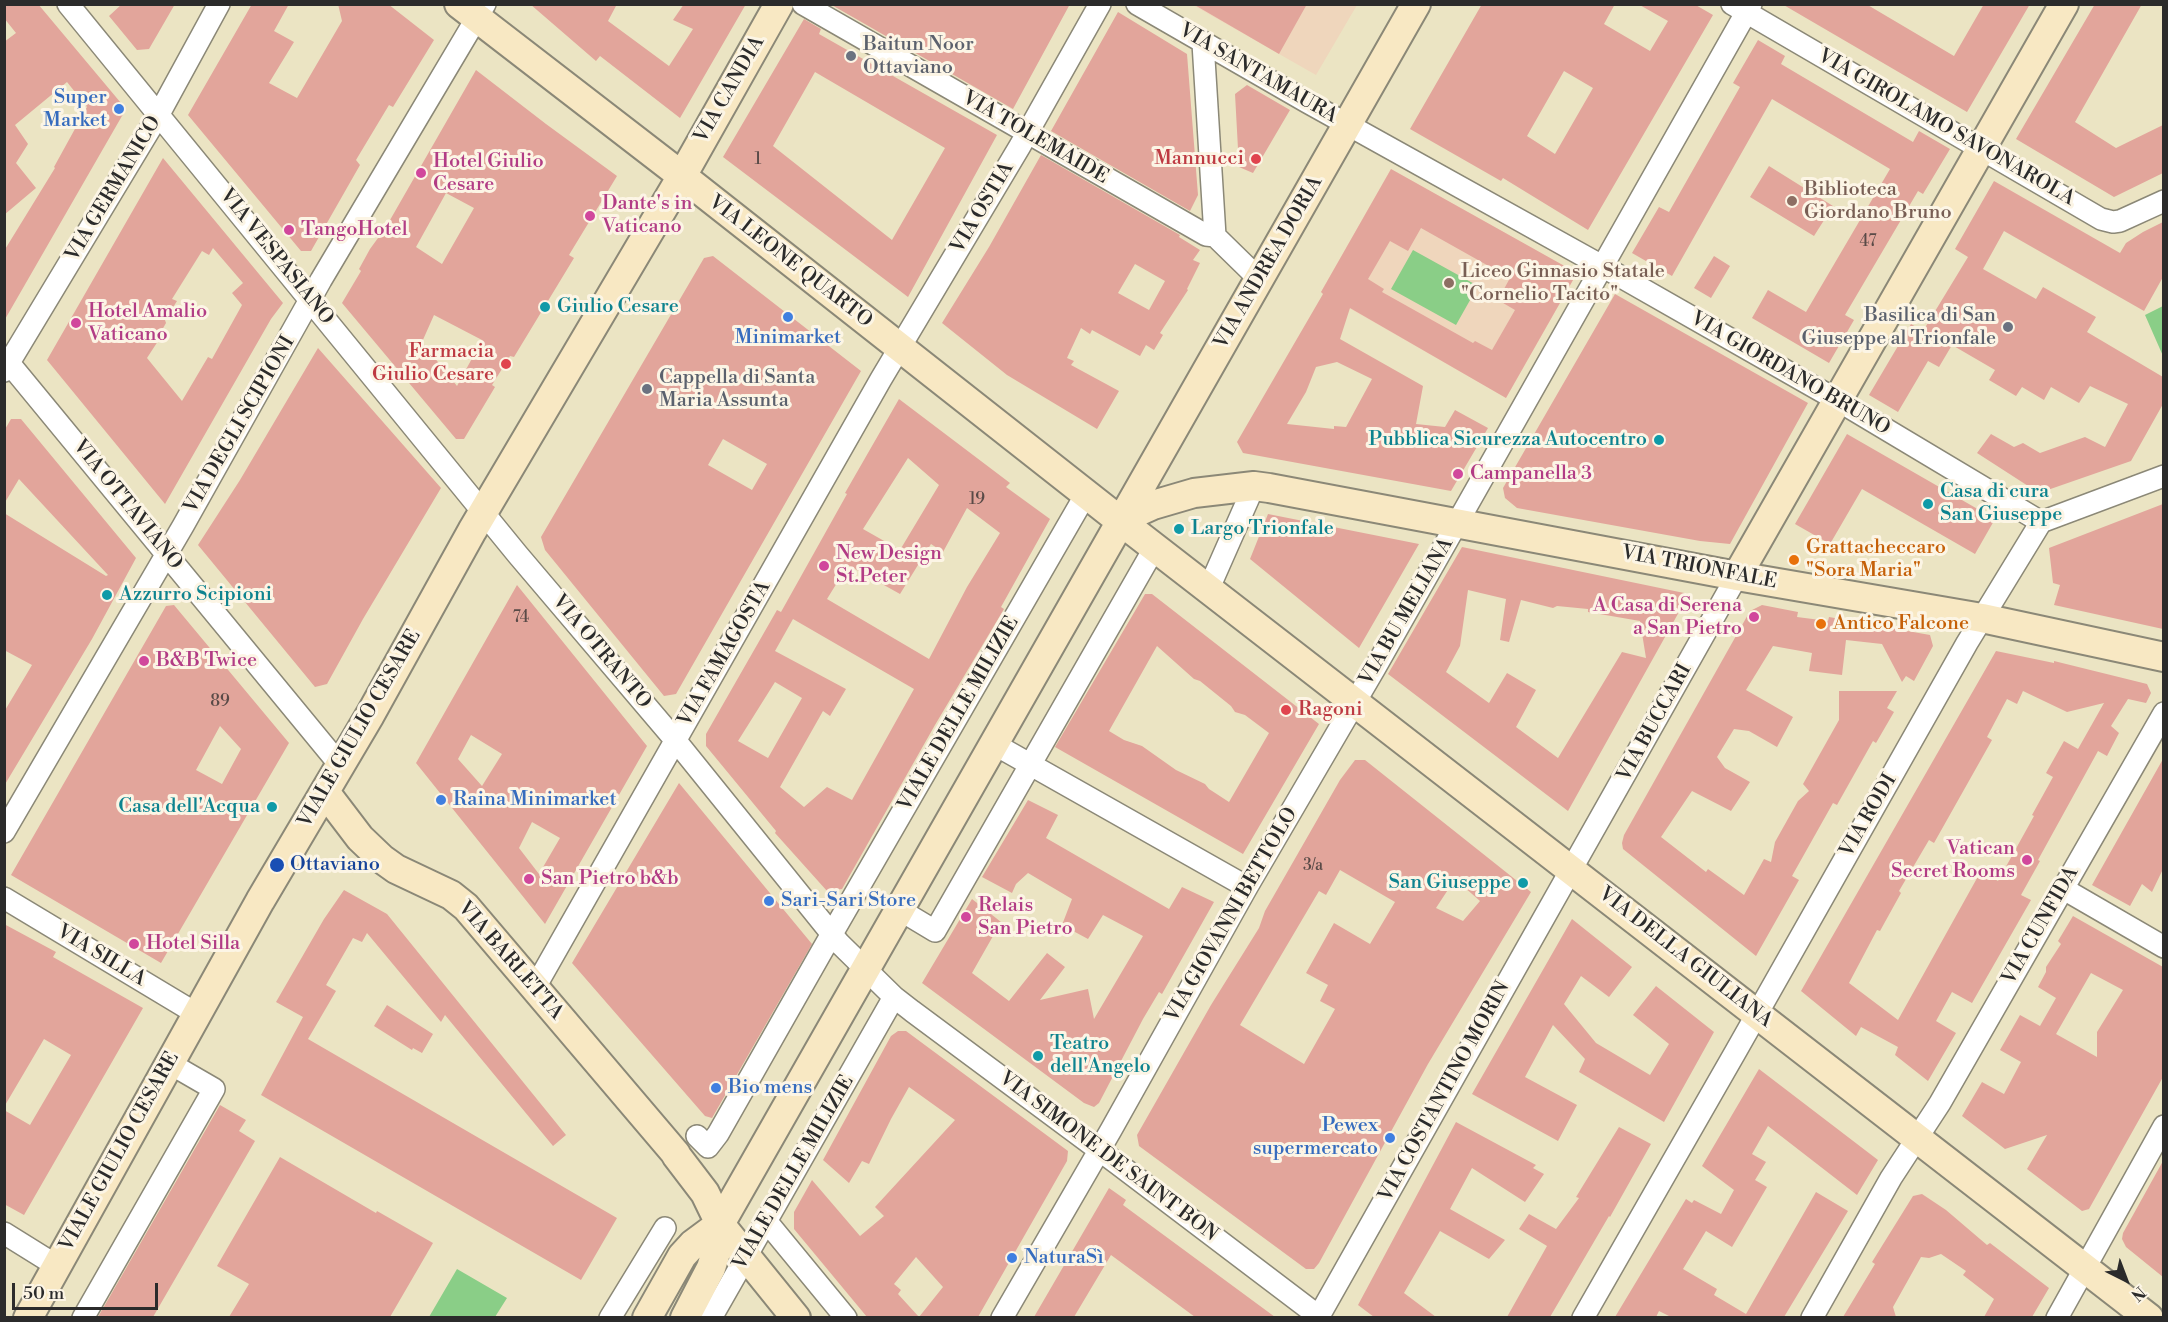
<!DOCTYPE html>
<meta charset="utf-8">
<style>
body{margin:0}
#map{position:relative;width:2168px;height:1322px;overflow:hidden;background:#ebe4c3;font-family:"Libre Bodoni",serif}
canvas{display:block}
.frame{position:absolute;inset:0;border:6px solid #2b2b2b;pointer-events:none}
.north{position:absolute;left:2096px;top:1250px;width:60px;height:60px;-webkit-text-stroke:4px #fcf5e5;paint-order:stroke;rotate:138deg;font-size:16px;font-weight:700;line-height:24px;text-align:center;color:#2b2b2b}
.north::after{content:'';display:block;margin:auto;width:21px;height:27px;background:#2b2b2b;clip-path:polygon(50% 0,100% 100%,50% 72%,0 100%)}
.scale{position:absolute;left:12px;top:1283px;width:146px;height:27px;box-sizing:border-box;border:3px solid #2b2b2b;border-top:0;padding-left:8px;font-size:18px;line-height:21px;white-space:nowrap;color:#2b2b2b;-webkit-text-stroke:4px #fcf5e5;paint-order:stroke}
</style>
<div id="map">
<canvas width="2168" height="1322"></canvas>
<div class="frame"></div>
<div class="north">N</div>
<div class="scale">50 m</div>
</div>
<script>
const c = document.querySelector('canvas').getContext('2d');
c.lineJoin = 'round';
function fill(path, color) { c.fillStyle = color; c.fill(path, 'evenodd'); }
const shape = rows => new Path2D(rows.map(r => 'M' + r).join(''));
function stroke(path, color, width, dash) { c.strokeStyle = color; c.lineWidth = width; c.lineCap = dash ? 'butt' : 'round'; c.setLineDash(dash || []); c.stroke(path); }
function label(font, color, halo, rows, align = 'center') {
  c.font = font + ' "Libre Bodoni",serif'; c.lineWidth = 6; c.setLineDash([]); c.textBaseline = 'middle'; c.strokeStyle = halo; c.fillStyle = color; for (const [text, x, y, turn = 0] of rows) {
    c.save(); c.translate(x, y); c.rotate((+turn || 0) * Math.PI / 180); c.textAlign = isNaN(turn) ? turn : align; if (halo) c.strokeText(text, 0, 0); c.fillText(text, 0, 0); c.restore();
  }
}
fill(shape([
 [1193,5,1357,5,1316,75],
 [1391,169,1577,273,1506,398,1321,292]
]), '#efd6bc');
fill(shape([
 [1413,250,1478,286,1456,325,1391,289],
 [2163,306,2163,356,2145,315],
 [457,1269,507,1298,495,1317,429,1317]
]), '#8ace87');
fill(shape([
 [4,4,38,4,126,109,4,321,4,251,55,168,54,167,87,107,67,82,15,125,28,144,16,163,36,188,4,215,4,42,16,33,4,18],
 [122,4,175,4,149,49,137,50,109,16],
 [252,4,289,4,274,31,294,42,269,83,297,98,342,21,338,4,388,4,434,40,393,107,389,105,356,160,360,165,311,251,301,251,188,115],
 [530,4,617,4,608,21,669,66,693,29,673,20,684,4,746,4,680,118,600,56,596,61],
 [830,4,1070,4,1013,109],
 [1193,4,1307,4,1279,54],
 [1482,4,1615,4,1604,24,1650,51,1668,21,1638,4,1694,4,1713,15,1588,230,1503,178,1501,181,1410,129],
 [1564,71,1593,88,1555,154,1527,136],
 [1782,4,1866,4,1954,56,1984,4,2030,4,1967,112],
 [2095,4,2142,4,2075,122,2116,148,2163,125,2163,173,2114,197,2016,139],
 [1118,12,1187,54,1198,195,1190,211,1051,131],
 [804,19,821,29,819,34,997,135,908,297,723,157],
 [815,72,945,148,892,240,773,146],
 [1758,40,1785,56,1781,64,1913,142,1919,131,1950,149,1923,194,1918,191,1845,315,1854,320,1829,363,1752,318,1768,290,1806,312,1890,169,1772,99,1672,276,1632,253,1659,207,1669,212,1740,87,1733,83],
 [476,70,546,124,617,176,569,255,574,258,514,357,510,356,492,385,495,387,464,439,456,439,342,303,361,271,359,269,370,249,386,227],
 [446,193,474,208,442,264,416,247],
 [434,315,482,340,457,386,422,342],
 [1247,85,1290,110,1253,173,1239,167,1235,94],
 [1041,155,1180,235,1179,237,1200,250,1193,260,1200,263,1187,289,1188,290,1160,333,1163,335,1154,350,1146,345,1140,356,1092,330,1090,334,1081,328,1067,358,1074,361,1071,365,1119,391,1097,429,1007,375,942,323,989,247],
 [1135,264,1165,281,1149,310,1118,293],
 [163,158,283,303,271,319,165,504,47,360],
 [213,248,243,283,232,293,242,305,212,359,208,357,182,401,147,358,160,338,158,337,166,323,165,320,177,301,172,299,202,251,209,255],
 [1769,166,1833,206,1814,236,1750,197],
 [1391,169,1577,273,1506,398,1350,308,1340,339,1423,386,1416,424,1445,427,1455,410,1488,428,1451,491,1243,453,1237,442,1323,294,1321,292],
 [1421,228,1510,278,1498,300,1515,310,1492,350,1475,341,1473,343,1382,292,1384,289,1368,279,1390,241,1408,251],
 [1337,362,1372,379,1346,427,1334,426,1334,429,1287,424,1306,392,1316,367],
 [1994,181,2120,253,2126,243,2143,232,2163,222,2163,277,2144,311,2004,231,1983,269,2036,299,2043,287,2096,317,2087,332,2163,377,2163,404,2131,461,2039,493,1977,453,1991,434,2014,447,2023,443,2040,453,2085,437,2105,447,2128,404,2090,386,2079,403,2051,387,2044,400,2022,387,2016,396,1989,380,1995,370,1952,345,1939,367,1928,361,1898,412,1869,395,1911,324,1923,331,1968,257,1955,249],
 [713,256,861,371,676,694,664,696,545,550,541,537,704,258],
 [723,439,767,464,752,490,708,465],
 [1714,256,1730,266,1711,298,1694,288],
 [1615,294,1808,403,1730,544,1700,541,1517,508,1505,498,1503,488],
 [318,348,441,488,363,619,327,684,315,687,198,545,240,480],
 [899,399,1010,483,1006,487,1050,519,1001,607,1004,609,935,725,842,889,827,891,775,833,776,831,706,746,706,734,777,610,781,612,847,494,845,493],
 [908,458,939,485,900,550,863,529],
 [967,508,1000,533,967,587,929,659,827,599,848,565,900,594,931,544,943,552],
 [793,619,914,689,852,800,827,787,804,807,780,787,823,711,830,716,846,689,775,651],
 [775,682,802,698,768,758,738,741],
 [11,419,21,419,136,558,92,639,4,786,4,712,32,665,4,650,4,513,106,576,108,575,19,479,4,504,4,431],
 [1847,434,1995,519,1975,554,1862,489,1830,544,1795,524],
 [2163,504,2163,629,2054,605,2060,585,2053,583,2049,548],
 [1268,514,1419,544,1359,648,1250,559],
 [1462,547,1689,594,1568,811,1388,674],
 [1468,590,1506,599,1500,640,1509,642,1521,600,1553,608,1557,606,1588,609,1588,612,1640,621,1646,658,1622,652,1558,758,1516,727,1536,690,1507,673,1489,703,1446,672,1460,646],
 [517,585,647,746,545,924,416,763],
 [471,735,502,754,482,786,458,759],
 [532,822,560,838,539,874,519,848],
 [1145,594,1152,594,1319,724,1243,854,1055,747],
 [1157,646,1194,679,1200,681,1231,706,1235,712,1245,715,1269,733,1229,802,1209,789,1205,784,1176,770,1142,746,1124,740,1109,731],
 [174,605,289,743,161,963,11,875,166,606],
 [220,726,241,749,222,784,196,770],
 [1762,605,1798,612,1797,617,1828,621,1829,617,1930,635,1933,646,1914,681,1906,676,1902,682,1882,644,1846,640,1842,675,1809,671,1812,653,1773,646,1746,690,1793,717,1777,747,1749,731,1734,729,1717,757,1725,768,1750,782,1731,811,1692,791,1661,837,1706,872,1708,869,1744,895,1764,859,1771,862,1775,842,1798,801,1809,791,1803,784,1839,720,1839,691,1897,691,1887,708,1894,712,1876,743,1873,741,1837,805,1833,803,1792,876,1799,880,1756,956,1628,853,1623,849,1622,843,1624,835,1750,611],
 [1996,651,2054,663,2054,661,2147,684,2151,693,2146,703,2128,699,2111,726,2119,733,2107,756,2098,751,2038,860,2040,861,2021,895,2031,900,1972,1003,1952,992,1936,1021,1956,1033,1928,1081,1895,1055,1898,1047,1861,1027,1856,1036,1801,991],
 [2023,691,2067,712,2104,703,2078,749,2064,741,2046,773,2053,777,2032,815,2034,816,1998,881,1981,871,1898,1020,1849,983,1877,930,1880,931,1901,893,1899,891,1929,840,1934,843,1992,740,1987,737,2007,699,2017,704],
 [2163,759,2163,869,2152,892,2142,884,2130,906,2092,885],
 [1355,760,1365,760,1531,892,1428,1064,1319,1263,1314,1269,1306,1269,1139,1146,1137,1135,1211,1005,1259,928,1265,911,1340,780],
 [1340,870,1395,902,1370,944,1334,923,1306,973,1328,985,1320,1001,1335,1009,1304,1064,1240,1025,1319,891,1326,895],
 [1455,879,1480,901,1463,921,1436,908],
 [679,783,812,944,712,1118,705,1116,572,963],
 [1028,800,1058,815,1046,838,1169,909,1182,887,1214,902,1162,994,1159,992,1143,1019,1099,1103,1094,1107,1084,1103,922,983,972,899,1001,922,972,973,1009,1001,1047,953,1065,967,1040,1000,1088,989,1094,1019,1143,936,1103,915,1088,939,1062,925,1072,899,1028,873,1016,884,1012,893,982,877],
 [344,890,387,914,566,1135,553,1146,445,1015,441,1022,367,933,362,942,353,938,326,985,336,991,308,1039,617,1218,581,1280,261,1095,303,1017,276,1002,324,919],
 [2073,916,2163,967,2163,1077,2089,1209,2082,1211,2027,1169,2047,1135,2005,1149,1962,1116,1982,1082,2004,1094,2021,1062,2000,1050,2020,1015,2040,1026,2056,998,2038,987,2046,972,2046,967,2061,944,2058,941],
 [2091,973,2123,990,2097,1032,2097,1057,2056,1034],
 [1572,919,1632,967,1609,997,1581,976,1564,1004,1596,1043,1650,1075,1669,1044,1633,1015,1656,986,1714,1032,1664,1122,1579,1072,1585,1059,1553,1025,1525,1077,1577,1105,1558,1141,1472,1094],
 [4,924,56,952,53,957,143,1008,24,1215,4,1204,4,1110,30,1125,71,1055,44,1039,4,1107],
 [387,1005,433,1034,422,1053,413,1048,412,1050,374,1026],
 [898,1031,906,1031,1068,1151,1067,1161,978,1317,867,1317,794,1229,794,1212,812,1180,860,1236,884,1216,875,1207,955,1120,909,1087,891,1119,869,1164,862,1161,849,1183,823,1160,891,1036],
 [916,1257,943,1287,919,1317,898,1294,901,1290,894,1284],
 [1759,1069,1878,1160,1857,1195,1768,1126,1752,1154,1766,1162,1755,1180,1767,1187,1732,1247,1706,1231,1683,1269,1717,1289,1714,1295,1746,1314,1816,1192,1848,1211,1784,1317,1671,1317,1659,1311,1656,1317,1615,1317,1686,1199,1692,1203,1694,1200,1721,1214,1734,1190,1702,1166],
 [220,1105,246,1120,239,1131,255,1141,153,1317,98,1317],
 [1456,1122,1536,1165,1533,1168,1544,1174,1525,1202,1472,1168,1450,1209,1505,1240,1489,1259,1440,1231,1404,1293,1436,1317,1374,1317,1358,1305],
 [1619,1127,1651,1144,1610,1217,1609,1216,1550,1317,1507,1317,1547,1246,1519,1229,1529,1214,1556,1229,1579,1198,1576,1197],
 [280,1157,376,1213,377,1211,433,1243,390,1317,229,1317,249,1284,217,1266],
 [2163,1161,2163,1277,2126,1247,2122,1239,2123,1233],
 [1109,1188,1126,1200,1123,1205,1275,1317,1195,1317,1111,1255,1074,1317,1034,1317],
 [1922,1194,1946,1210,1987,1245,1990,1243,2049,1288,2032,1317,1984,1317,1994,1299,1963,1275,1966,1271,1941,1254,1929,1258,1921,1257,1893,1307,1896,1317,1843,1317,1875,1264,1872,1262,1913,1196]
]), '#e2a59b');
const street = shape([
 [68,4,518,555,676,741,839,943,894,997,912,1011,1118,1164,1321,1318],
 [803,4,1206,235,1215,236,1259,279],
 [1137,4,1307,102,1602,266,1837,400,2041,522],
 [1732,4,2101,219,2113,222,2120,221,2164,201],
 [1203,43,1215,236],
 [4,357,340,765],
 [4,371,159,114,219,4],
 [2041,522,2164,476],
 [1209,588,1254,486],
 [994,744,1247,887],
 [4,832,183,526,321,280,485,4],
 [2062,888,2164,947],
 [4,898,197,1014],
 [900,910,935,931,1155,547],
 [538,982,881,379,1020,146,1100,4],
 [697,1136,708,1147,718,1134,822,951,1086,494],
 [767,1222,846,1318],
 [4,1233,57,1266],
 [1319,1316,1737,576],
 [83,1318,214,1089,169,1063],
 [610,1318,665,1228],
 [711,1318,894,997],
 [1002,1318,1111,1130,1247,887,1375,668,1751,4],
 [1583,1318,1736,1051,1967,643,2041,522],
 [1812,1318,1891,1178,1940,1103,2164,713],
 [2057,1318,2164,1126]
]);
const secondary = shape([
 [459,4,682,176,1114,516,2149,1318],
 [1120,520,1153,505,1194,493,1254,486,1269,488,1737,576,1982,618,2164,657],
 [1737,576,2064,4],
 [325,792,360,838,382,859,396,869,451,895,466,907,676,1154],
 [676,1155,705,1193,720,1224,796,1318],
 [28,1318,260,901,370,715,472,531,682,176,779,4],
 [647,1318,682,1256,693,1244,720,1224,1416,4],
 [685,1318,711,1268,718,1246,720,1224]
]);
stroke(street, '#8b8877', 24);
stroke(secondary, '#8b8877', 32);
stroke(street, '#fff', 21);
stroke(secondary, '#f8e8c3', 28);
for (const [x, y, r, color] of [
 [851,56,6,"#6b7280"],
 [119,109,6,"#3f7fe0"],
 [1256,159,6,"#e0444e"],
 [421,173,6,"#d1479c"],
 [1792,201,6,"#8d6e63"],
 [590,216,6,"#d1479c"],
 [289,230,6,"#d1479c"],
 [1449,283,6,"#8d6e63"],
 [545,307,6,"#0f9aa8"],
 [788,317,6,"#3f7fe0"],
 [76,323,6,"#d1479c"],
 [2008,327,6,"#6b7280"],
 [506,364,6,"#e0444e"],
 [647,389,6,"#6b7280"],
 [1659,440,6,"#0f9aa8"],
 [1458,474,6,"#d1479c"],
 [1928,504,6,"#0f9aa8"],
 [1179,529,6,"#0f9aa8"],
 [1794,560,6,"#e8710a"],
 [824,566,6,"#d1479c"],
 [107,595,6,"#0f9aa8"],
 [1754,617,6,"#d1479c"],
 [1821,624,6,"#e8710a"],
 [144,661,6,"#d1479c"],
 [1286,710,6,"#e0444e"],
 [441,800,6,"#3f7fe0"],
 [272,807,6,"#0f9aa8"],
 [2027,860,6,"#d1479c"],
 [277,865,8,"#1a4fb4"],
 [529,879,6,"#d1479c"],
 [1523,883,6,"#0f9aa8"],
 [769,901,6,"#3f7fe0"],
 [966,917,6,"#d1479c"],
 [134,944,6,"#d1479c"],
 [1038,1056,6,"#0f9aa8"],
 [716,1088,6,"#3f7fe0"],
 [1390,1138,6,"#3f7fe0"],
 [1012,1258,6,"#3f7fe0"]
]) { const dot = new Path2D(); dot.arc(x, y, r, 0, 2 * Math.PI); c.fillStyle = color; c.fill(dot); stroke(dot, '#fcf5e5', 2); }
label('16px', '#594a47', null, [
 ["1",758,160],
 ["47",1868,242],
 ["19",977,500],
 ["74",521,618],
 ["89",220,702],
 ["3/a",1313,866]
]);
label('20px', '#5b616d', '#fcf5e5', [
 ["Baitun Noor",863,45],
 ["Ottaviano",863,68],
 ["Basilica di San",1996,316,"right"],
 ["Giuseppe al Trionfale",1996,339,"right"],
 ["Cappella di Santa",659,378],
 ["Maria Assunta",659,401]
], 'left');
label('20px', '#2b2b2b', '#fcf5e5', [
 ["VIA SANTAMAURA",1258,74,30],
 ["VIA CANDIA",730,90,-60],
 ["VIA GIROLAMO SAVONAROLA",1946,128,30],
 ["VIA TOLEMAIDE",1035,138,30],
 ["VIA GERMANICO",114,189,-59],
 ["VIA OSTIA",983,208,-59],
 ["VIA VESPASIANO",276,257,51],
 ["VIA LEONE QUARTO",790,262,38],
 ["VIA ANDREA DORIA",1269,263,-60],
 ["VIA GIORDANO BRUNO",1790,374,30],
 ["VIA DEGLI SCIPIONI",240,425,-60],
 ["VIA OTTAVIANO",127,505,51],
 ["VIA TRIONFALE",1699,568,11],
 ["VIA BU MELIANA",1407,612,-60],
 ["VIA OTRANTO",601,652,50],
 ["VIA FAMAGOSTA",725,654,-60],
 ["VIALE DELLE MILIZIE",959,714,-60],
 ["VIA BUCCARI",1655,723,-61],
 ["VIALE GIULIO CESARE",360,729,-60],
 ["VIA RODI",1869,816,-60],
 ["VIA GIOVANNI BETTOLO",1232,915,-60],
 ["VIA CUNFIDA",2041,926,-60],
 ["VIA SILLA",101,956,31],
 ["VIA DELLA GIULIANA",1685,958,38],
 ["VIA BARLETTA",510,961,49],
 ["VIA COSTANTINO MORIN",1445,1092,-61],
 ["VIALE GIULIO CESARE",120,1152,-61],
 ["VIA SIMONE DE SAINT BON",1108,1157,37],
 ["VIALE DELLE MILIZIE",794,1173,-60]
]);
label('20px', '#366cbe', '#fcf5e5', [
 ["Super",107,98,"right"],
 ["Market",107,121,"right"],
 ["Minimarket",788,338,"center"],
 ["Raina Minimarket",453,800],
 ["Sari-Sari Store",781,901],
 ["Bio mens",728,1088],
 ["Pewex",1378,1126,"right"],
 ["supermercato",1378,1149,"right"],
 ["NaturaSì",1024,1258]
], 'left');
label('20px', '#be3a42', '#fcf5e5', [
 ["Mannucci",1244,159],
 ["Farmacia",494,352],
 ["Giulio Cesare",494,375],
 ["Ragoni",1298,710,"left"]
], 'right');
label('20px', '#b23c85', '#fcf5e5', [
 ["Hotel Giulio",433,162],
 ["Cesare",433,185],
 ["Dante's in",602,204],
 ["Vaticano",602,227],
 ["TangoHotel",301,230],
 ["Hotel Amalio",88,312],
 ["Vaticano",88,335],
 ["Campanella 3",1470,474],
 ["New Design",836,554],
 ["St.Peter",836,577],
 ["A Casa di Serena",1742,606,"right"],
 ["a San Pietro",1742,629,"right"],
 ["B&B Twice",156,661],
 ["Vatican",2015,849,"right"],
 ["Secret Rooms",2015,872,"right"],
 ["San Pietro b&b",541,879],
 ["Relais",978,906],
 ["San Pietro",978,929],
 ["Hotel Silla",146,944]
], 'left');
label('20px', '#785e54', '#fcf5e5', [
 ["Biblioteca",1804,190],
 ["Giordano Bruno",1804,213],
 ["Liceo Ginnasio Statale",1461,272],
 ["\"Cornelio Tacito\"",1461,295]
], 'left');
label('20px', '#0d838f', '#fcf5e5', [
 ["Giulio Cesare",557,307],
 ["Pubblica Sicurezza Autocentro",1647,440,"right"],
 ["Casa di cura",1940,492],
 ["San Giuseppe",1940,515],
 ["Largo Trionfale",1191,529],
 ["Azzurro Scipioni",119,595],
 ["Casa dell'Acqua",260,807,"right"],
 ["San Giuseppe",1511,883,"right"],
 ["Teatro",1050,1044],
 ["dell'Angelo",1050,1067]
], 'left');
label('20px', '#c56008', '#fcf5e5', [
 ["Grattacheccaro",1806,548],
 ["\"Sora Maria\"",1806,571],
 ["Antico Falcone",1833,624]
], 'left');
label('20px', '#164399', '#fcf5e5', [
 ["Ottaviano",290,865]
], 'left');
</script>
